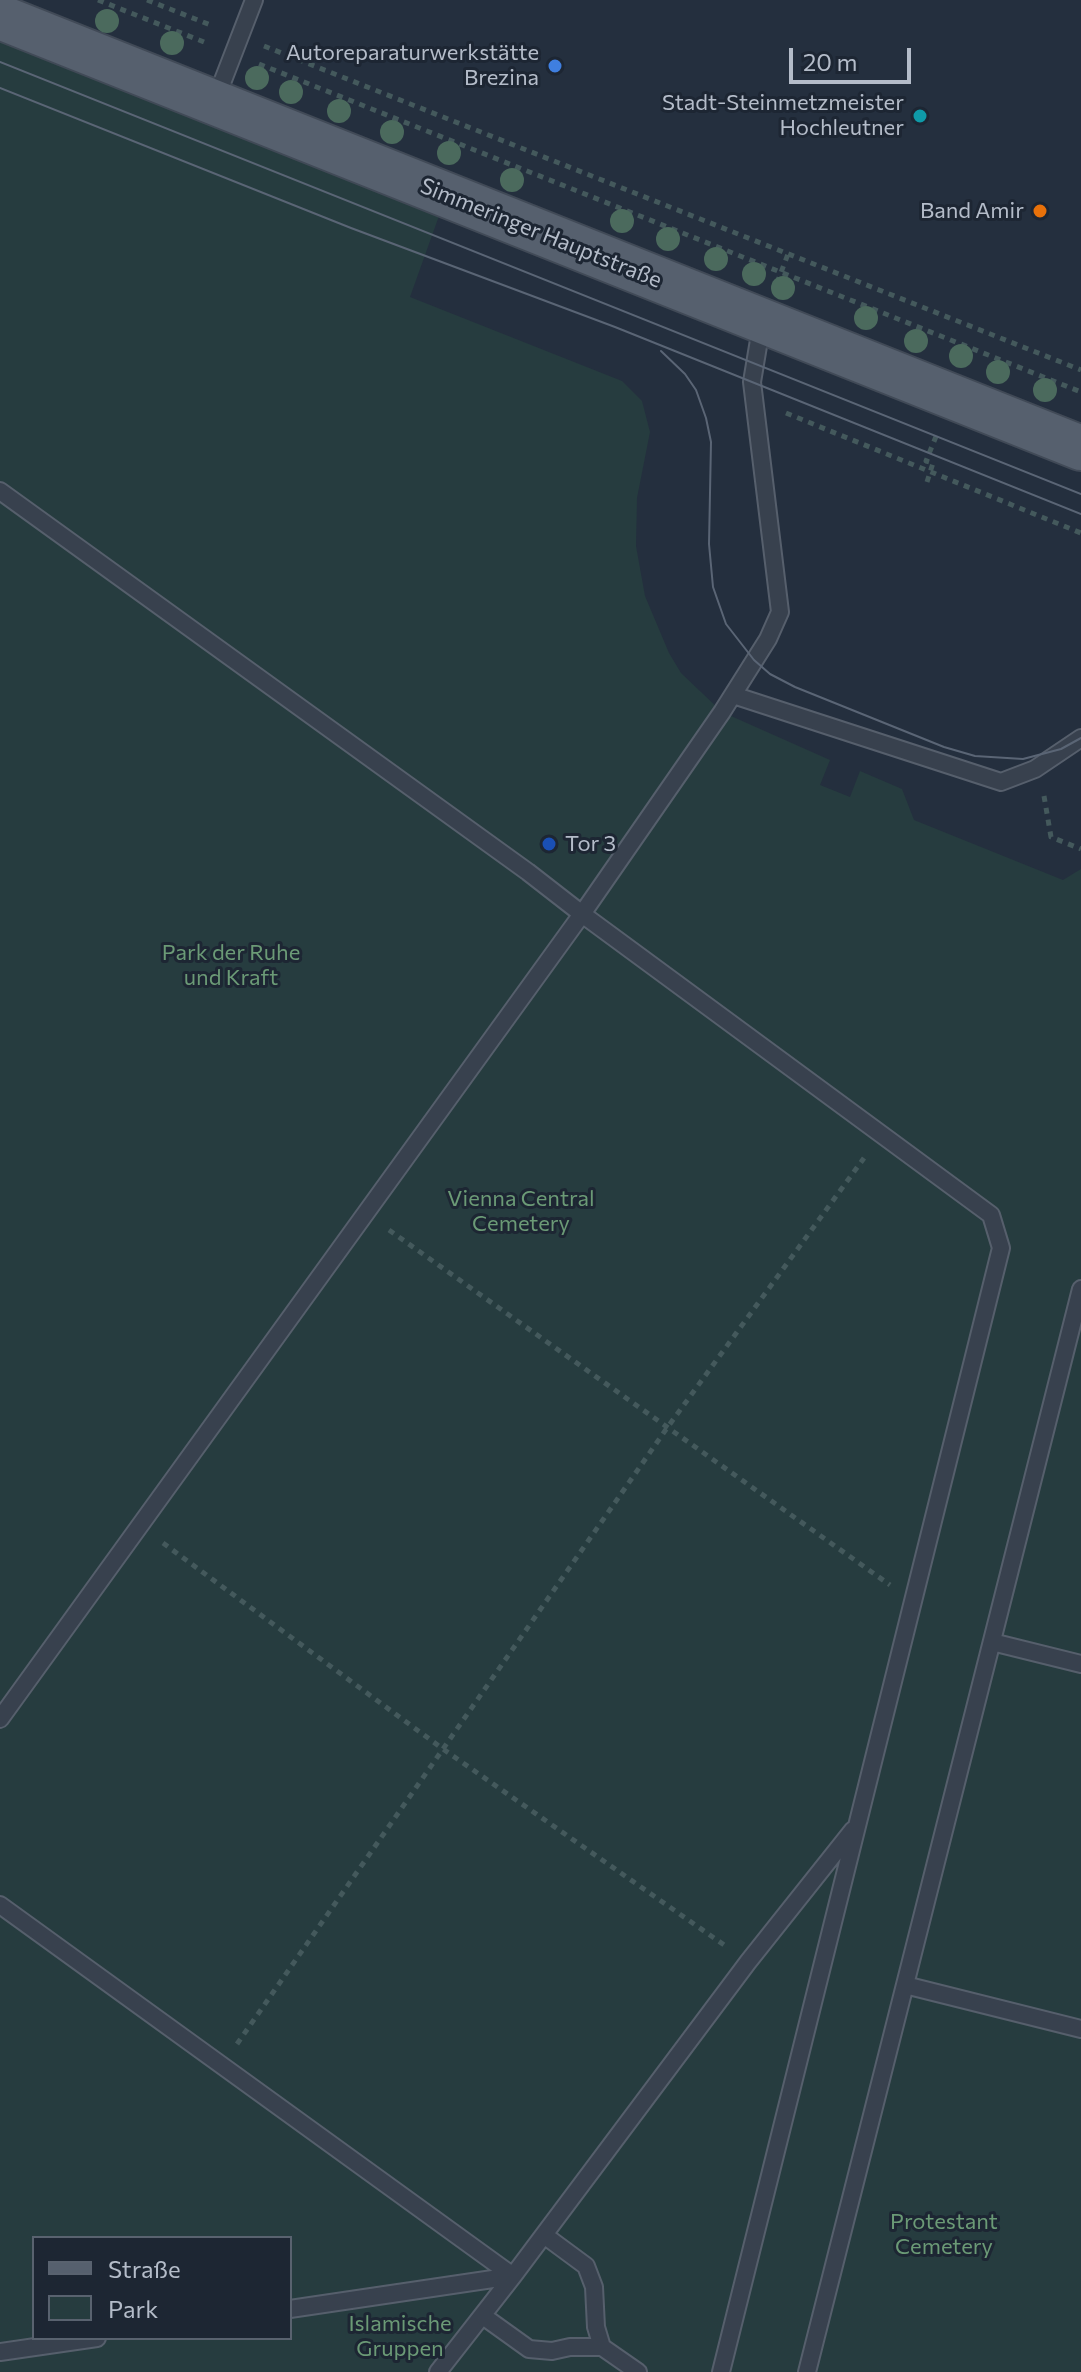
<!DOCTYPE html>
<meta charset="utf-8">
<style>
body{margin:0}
#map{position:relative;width:1081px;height:2372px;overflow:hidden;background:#242f3e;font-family:Commissioner,sans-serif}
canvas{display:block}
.legend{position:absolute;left:32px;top:2236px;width:260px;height:104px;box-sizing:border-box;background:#1d2633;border:2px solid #59626f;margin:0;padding:10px 14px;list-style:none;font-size:24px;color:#b4bcc9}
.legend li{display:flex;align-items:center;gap:16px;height:40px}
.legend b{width:40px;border:2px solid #59626f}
.scale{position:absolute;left:789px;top:48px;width:122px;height:36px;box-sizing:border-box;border:4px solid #b4bcc9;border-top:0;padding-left:10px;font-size:24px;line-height:28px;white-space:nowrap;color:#b4bcc9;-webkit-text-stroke:6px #1d2633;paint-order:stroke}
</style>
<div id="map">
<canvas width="1081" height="2372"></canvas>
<ul class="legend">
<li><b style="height:10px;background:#56606e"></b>Straße</li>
<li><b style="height:22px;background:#263c3f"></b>Park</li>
</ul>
<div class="scale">20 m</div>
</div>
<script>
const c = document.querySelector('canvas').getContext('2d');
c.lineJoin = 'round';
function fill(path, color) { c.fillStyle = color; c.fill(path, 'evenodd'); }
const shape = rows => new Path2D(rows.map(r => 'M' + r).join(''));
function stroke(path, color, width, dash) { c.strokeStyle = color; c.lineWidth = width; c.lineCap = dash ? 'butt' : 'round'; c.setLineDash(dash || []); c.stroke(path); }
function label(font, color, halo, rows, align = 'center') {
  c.font = font + ' Commissioner,sans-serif'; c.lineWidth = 6; c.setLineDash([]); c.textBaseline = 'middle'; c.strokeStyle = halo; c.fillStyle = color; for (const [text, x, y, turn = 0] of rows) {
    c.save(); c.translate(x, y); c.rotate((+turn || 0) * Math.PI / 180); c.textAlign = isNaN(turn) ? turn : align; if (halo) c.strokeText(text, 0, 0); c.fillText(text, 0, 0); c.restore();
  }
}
fill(shape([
 [0,40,439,216,410,297,622,381,642,401,650,432,637,498,636,546,645,596,669,653,681,673,722,712,830,760,820,785,850,797,860,771,902,789,914,820,1063,880,1081,869,1081,2372,0,2372],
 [34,2238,290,2238,290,2338,34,2338]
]), '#263c3f');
const lane = shape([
 [215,101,254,0],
 [0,491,528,872,582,914,0,1719],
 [733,695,1001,782,1035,769,1081,738],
 [992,1642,1081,1664],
 [0,1905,513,2276],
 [905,1985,1081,2029],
 [544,2235,586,2266,594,2287,596,2327,602,2347],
 [290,2309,513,2276],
 [483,2316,529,2349,552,2351,570,2347,602,2347,638,2372],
 [0,2352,97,2338],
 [438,2372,513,2276,748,1962,853,1830],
 [721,2372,1001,1248,991,1215,582,914,722,712,768,639,780,612,752,382,762,322],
 [807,2372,1081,1289]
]);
const primary = shape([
 [0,17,1081,448]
]);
stroke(lane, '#565f6c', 20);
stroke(primary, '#414a57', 48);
stroke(shape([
 [98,0,209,44],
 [147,0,213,26],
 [264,46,1081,370],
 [259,64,1081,392],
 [777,283,788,254],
 [786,413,1081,533],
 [927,482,933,463,926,461,937,434],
 [1044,796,1051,837,1081,849],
 [389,1230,890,1585],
 [163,1543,443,1749,727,1947],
 [237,2044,667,1428,864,1158]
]), '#44595c', 5, [6, 6]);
stroke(lane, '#38414e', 16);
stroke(primary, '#56606e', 44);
stroke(shape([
 [0,62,1081,494],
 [0,88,351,228,615,327,1081,514],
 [661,351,685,374,696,390,706,418,711,442,709,544,713,587,726,624,754,660,770,674,795,687,944,747,975,756,1023,759,1061,749,1081,738]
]), '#5a6575', 2);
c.fillStyle = '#4b6a5d';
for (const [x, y] of [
 [107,21],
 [172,43],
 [257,78],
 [291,92],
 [339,111],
 [392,132],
 [449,153],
 [512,180],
 [622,221],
 [668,239],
 [716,259],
 [754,274],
 [783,288],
 [866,318],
 [916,341],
 [961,356],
 [998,372],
 [1045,390]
]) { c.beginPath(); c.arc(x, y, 12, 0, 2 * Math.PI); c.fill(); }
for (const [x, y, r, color] of [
 [555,66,8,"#3f7fe0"],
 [920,116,8,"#0f9aa8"],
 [1040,211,8,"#e8710a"],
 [549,844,8,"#1a4fb4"]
]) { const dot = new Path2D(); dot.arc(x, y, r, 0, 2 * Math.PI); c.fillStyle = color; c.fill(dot); stroke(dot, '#1d2633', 3); }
label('22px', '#b4bcc9', '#1d2633', [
 ["Autoreparaturwerkstätte",539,53],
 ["Brezina",539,78],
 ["Stadt-Steinmetzmeister",904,103],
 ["Hochleutner",904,128],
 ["Band Amir",1024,211],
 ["Tor 3",565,844,"left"]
], 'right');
label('22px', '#b4bcc9', '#1d2633', [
 ["Simmeringer Hauptstraße",541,233,22]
]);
label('22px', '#6b9a76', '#1d2633', [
 ["Park der Ruhe",231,953],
 ["und Kraft",231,978],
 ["Vienna Central",521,1199],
 ["Cemetery",521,1224],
 ["Protestant",944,2222],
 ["Cemetery",944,2247],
 ["Islamische",400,2324],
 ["Gruppen",400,2349]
]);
</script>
